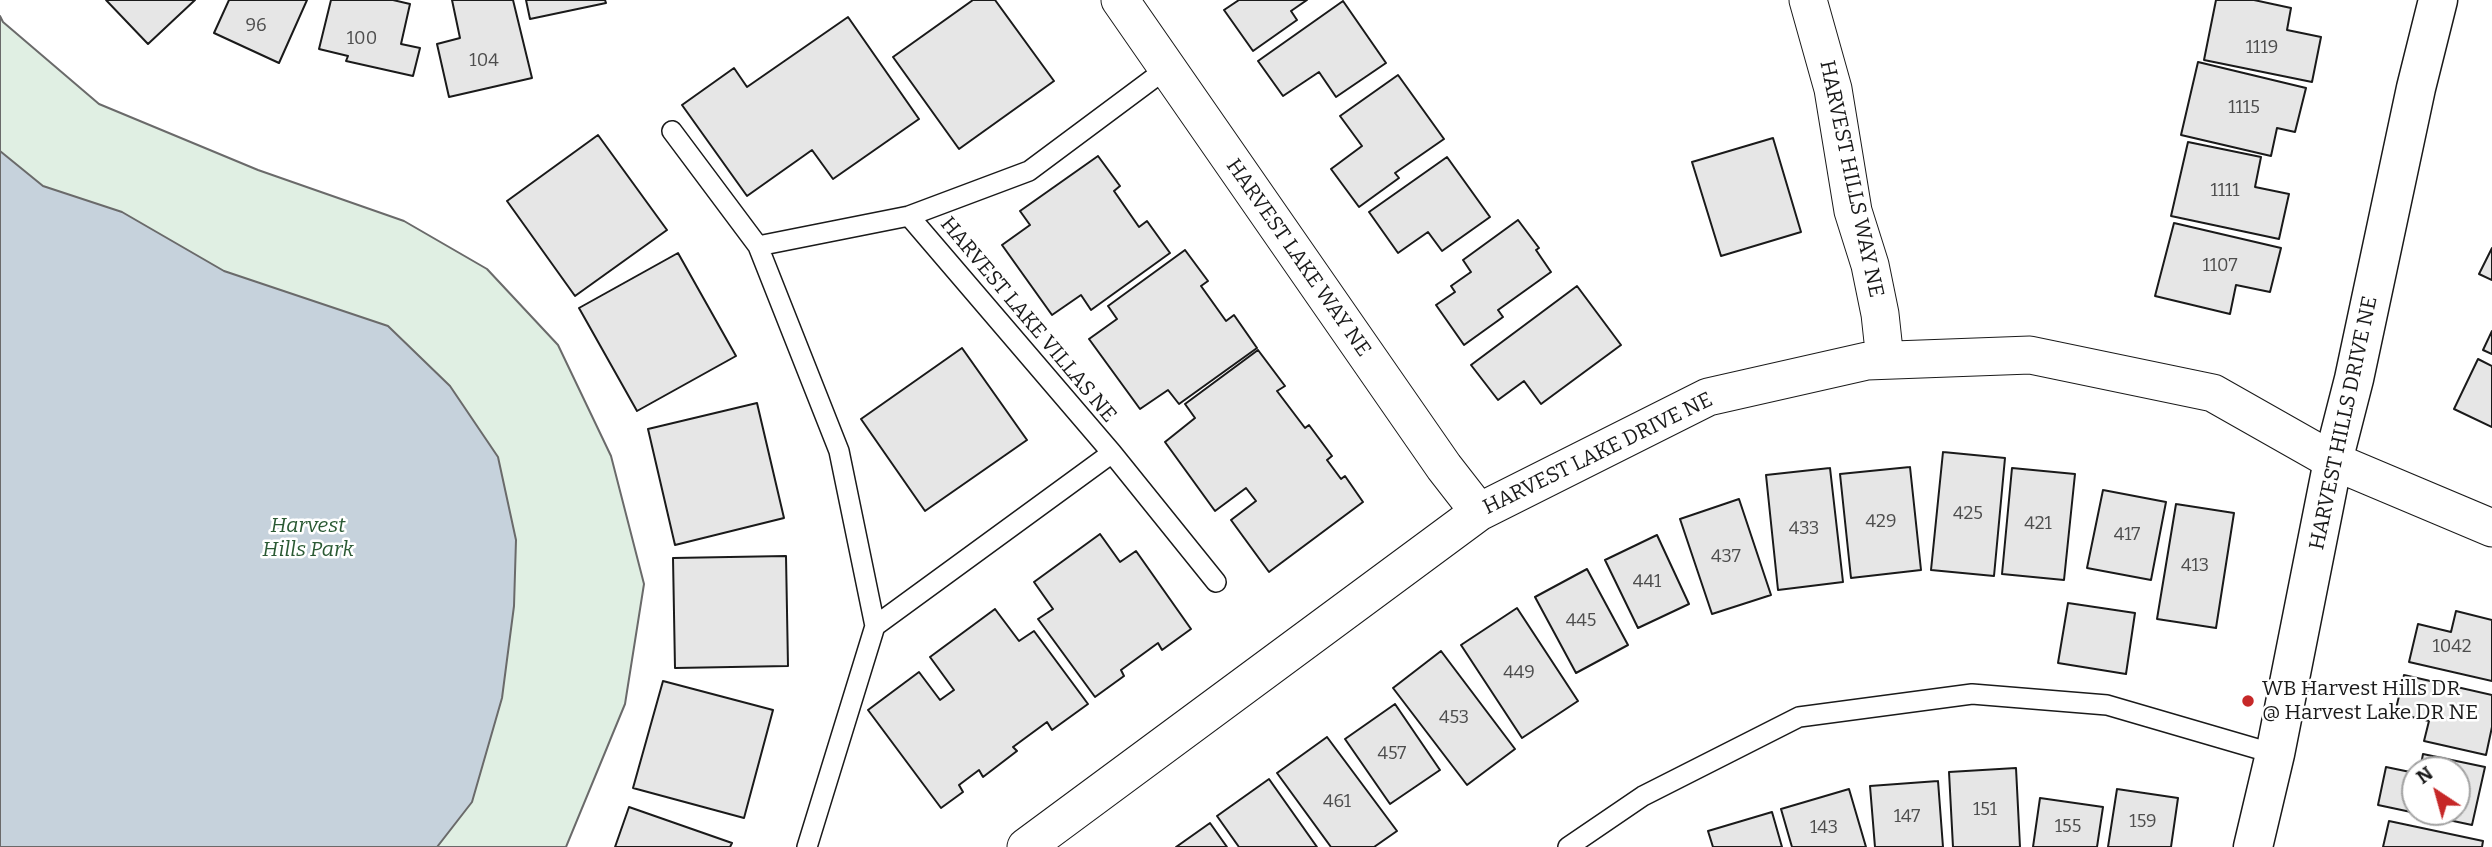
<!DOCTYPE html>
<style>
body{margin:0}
#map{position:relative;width:2492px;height:847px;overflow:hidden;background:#fff;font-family:Bitter,serif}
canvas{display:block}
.north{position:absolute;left:2401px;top:756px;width:70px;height:70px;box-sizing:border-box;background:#fff;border:2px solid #a3a3a3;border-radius:50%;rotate:324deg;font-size:19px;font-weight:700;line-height:28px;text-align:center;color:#1a1a1a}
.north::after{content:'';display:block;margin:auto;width:24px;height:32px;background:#c62828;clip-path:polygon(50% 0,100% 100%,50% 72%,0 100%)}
</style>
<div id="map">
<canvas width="2492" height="847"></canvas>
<div class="north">N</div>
</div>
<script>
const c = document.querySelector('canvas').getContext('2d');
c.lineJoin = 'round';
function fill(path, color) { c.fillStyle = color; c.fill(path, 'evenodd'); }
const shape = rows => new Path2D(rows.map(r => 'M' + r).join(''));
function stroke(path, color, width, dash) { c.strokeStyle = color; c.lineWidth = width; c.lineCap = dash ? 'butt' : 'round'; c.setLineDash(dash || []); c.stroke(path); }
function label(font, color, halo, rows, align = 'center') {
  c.font = font + ' Bitter,serif'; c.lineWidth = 5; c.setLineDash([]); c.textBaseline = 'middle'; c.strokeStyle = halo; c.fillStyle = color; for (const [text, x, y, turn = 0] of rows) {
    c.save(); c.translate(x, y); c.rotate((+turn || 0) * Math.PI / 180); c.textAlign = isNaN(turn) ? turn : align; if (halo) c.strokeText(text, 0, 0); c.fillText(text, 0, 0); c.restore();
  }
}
const green = shape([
 [0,16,3,22,99,104,258,170,404,221,487,269,558,345,611,456,644,584,625,704,566,847,0,847,0,16]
]);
fill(green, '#e0efe3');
stroke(green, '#6a6a6a', 2);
const water = shape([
 [0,151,43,186,122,212,224,271,388,326,450,386,498,457,516,540,514,606,502,698,472,802,437,847,0,847,0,151]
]);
fill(water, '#c6d2dc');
stroke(water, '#6a6a6a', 2);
const building = shape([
 [106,0,195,0,148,44,106,0],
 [229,0,307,0,279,63,214,33,229,0],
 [331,0,393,0,410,4,401,44,420,48,413,76,346,61,348,56,319,49,331,0],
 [452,0,513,0,532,78,449,97,437,44,460,38,452,0],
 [526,0,605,0,606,3,530,19,526,0],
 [973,0,995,0,1054,81,959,149,893,57,973,0],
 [1239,0,1307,0,1291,11,1297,20,1253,51,1224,10,1239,0],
 [2216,0,2254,0,2291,8,2287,30,2321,37,2312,82,2204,60,2216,0],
 [1343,1,1386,63,1336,97,1319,72,1283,96,1258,61,1343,1],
 [848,17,919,119,833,179,812,150,747,196,682,105,734,68,747,87,848,17],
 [2198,62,2306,88,2295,132,2277,128,2271,156,2181,135,2198,62],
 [1398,75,1444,139,1395,173,1399,178,1359,207,1331,169,1362,146,1340,116,1398,75],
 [598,135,667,230,575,296,507,201,598,135],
 [1773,138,1801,232,1721,256,1692,162,1773,138],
 [2188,142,2261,157,2255,187,2289,194,2279,239,2171,216,2188,142],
 [1098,156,1120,186,1114,191,1139,227,1147,221,1170,253,1091,310,1081,295,1052,315,1002,245,1030,225,1020,211,1098,156],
 [1447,157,1490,217,1442,251,1428,232,1398,253,1369,212,1447,157],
 [1518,220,1539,248,1536,250,1551,272,1498,310,1503,317,1464,345,1436,305,1455,292,1451,286,1471,272,1463,260,1518,220],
 [2174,223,2281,248,2270,292,2236,285,2230,314,2155,296,2174,223],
 [2492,248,2492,280,2479,274,2492,248],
 [1185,250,1208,281,1201,286,1226,321,1234,315,1257,348,1179,404,1168,390,1140,409,1089,339,1117,319,1108,306,1185,250],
 [678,253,736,356,637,411,579,308,678,253],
 [1577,286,1621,345,1541,404,1524,381,1498,400,1471,365,1577,286],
 [2492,331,2492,354,2483,350,2492,331],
 [962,348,1027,440,925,511,861,419,962,348],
 [1258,350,1285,386,1277,391,1305,428,1309,425,1332,456,1327,460,1341,479,1345,476,1363,502,1269,572,1231,520,1256,501,1246,488,1215,511,1165,442,1195,418,1185,404,1258,350],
 [2478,359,2492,366,2492,427,2454,409,2478,359],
 [757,403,784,518,675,545,648,429,757,403],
 [1943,452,2005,458,1994,576,1931,570,1943,452],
 [1910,467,1921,570,1851,578,1840,474,1910,467],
 [1830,468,1843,582,1778,590,1766,475,1830,468],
 [2012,468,2075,474,2064,580,2002,574,2012,468],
 [2103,490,2166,502,2151,580,2087,568,2103,490],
 [1739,499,1771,595,1712,614,1680,519,1739,499],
 [2176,504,2234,513,2216,628,2157,619,2176,504],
 [1100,534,1120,562,1136,551,1191,629,1162,650,1158,643,1121,670,1124,676,1095,697,1038,619,1053,609,1034,582,1100,534],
 [1657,535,1689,604,1638,628,1605,560,1657,535],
 [786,556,788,666,675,668,673,558,786,556],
 [1587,569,1628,645,1576,673,1535,597,1587,569],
 [2068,603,2135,613,2126,674,2058,663,2068,603],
 [1517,608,1578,701,1522,738,1461,645,1517,608],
 [995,609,1019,641,1034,631,1088,704,1052,730,1047,722,1013,747,1017,751,983,777,979,770,959,785,963,792,941,808,868,710,919,672,940,700,954,690,930,657,995,609],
 [2456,611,2492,620,2492,681,2409,662,2418,624,2451,632,2456,611],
 [1441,651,1515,749,1467,785,1393,688,1441,651],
 [2404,675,2492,695,2492,727,2486,755,2424,741,2429,721,2395,713,2404,675],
 [663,681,773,710,744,818,633,788,663,681],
 [1395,704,1440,770,1390,804,1345,739,1395,704],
 [1327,737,1397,831,1374,847,1331,847,1277,773,1327,737],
 [2423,754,2485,767,2472,825,2378,805,2386,767,2415,773,2415,812,2457,812,2457,770,2420,770,2423,754],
 [2016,768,2020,847,1953,847,1949,772,2016,768],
 [1269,779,1317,847,1239,847,1217,816,1269,779],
 [1938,781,1943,847,1875,847,1870,786,1938,781],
 [1849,789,1866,847,1792,847,1781,809,1849,789],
 [2117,789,2178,798,2171,847,2108,847,2117,789],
 [2040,798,2103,807,2097,847,2033,847,2040,798],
 [629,807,732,843,730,847,615,847,629,807],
 [1772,812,1782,847,1713,847,1708,831,1772,812],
 [2389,821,2483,841,2482,847,2383,847,2389,821],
 [1210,823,1227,847,1176,847,1210,823]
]);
fill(building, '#e6e6e6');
stroke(building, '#1a1a1a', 2);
const lane = shape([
 [672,131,758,246,839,451,875,626],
 [909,216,1112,453,1216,582],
 [758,246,909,216,1029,171,1166,69],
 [807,847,875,626,1112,453],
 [1568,847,1643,796,1799,717,1972,694,2107,705,2275,754]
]);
const street = shape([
 [1120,0,1444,467,1479,512],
 [1808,0,1833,89,1853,211,1870,265,1880,314,1885,360],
 [1026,847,1479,512,1708,397,1867,361,2030,355,2213,393,2333,461,2492,528]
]);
const secondary = shape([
 [2253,847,2275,754,2333,461,2354,379,2416,88,2438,0]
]);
stroke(lane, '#1a1a1a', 22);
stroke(street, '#1a1a1a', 39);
stroke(secondary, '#1a1a1a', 41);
stroke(lane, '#fff', 19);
stroke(street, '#fff', 37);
stroke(secondary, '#fff', 38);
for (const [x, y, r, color] of [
 [2248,701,7,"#c62828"]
]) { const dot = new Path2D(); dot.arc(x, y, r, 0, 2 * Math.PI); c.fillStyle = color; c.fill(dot); stroke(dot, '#fff', 2.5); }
label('18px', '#4d4d4d', null, [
 ["96",256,26],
 ["100",362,39],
 ["1119",2262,48],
 ["104",484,61],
 ["1115",2244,108],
 ["1111",2225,191],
 ["1107",2220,266],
 ["425",1968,514],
 ["429",1881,522],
 ["421",2038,524],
 ["433",1804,529],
 ["417",2127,535],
 ["437",1726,557],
 ["413",2195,566],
 ["441",1647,582],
 ["445",1581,621],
 ["1042",2452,647],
 ["449",1519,673],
 ["453",1454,718],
 ["457",1392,754],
 ["461",1337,802],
 ["151",1985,810],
 ["147",1907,817],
 ["159",2143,822],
 ["155",2068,827],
 ["143",1824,828]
]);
label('21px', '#1a1a1a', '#fff', [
 ["HARVEST HILLS WAY NE",1851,179,78],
 ["HARVEST LAKE WAY NE",1298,258,55],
 ["HARVEST LAKE VILLAS NE",1028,320,50],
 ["HARVEST HILLS DRIVE NE",2344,423,-78],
 ["HARVEST LAKE DRIVE NE",1598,454,-26]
]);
label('italic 21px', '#2b5a34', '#fff', [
 ["Harvest",308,526],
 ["Hills Park",308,550]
]);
label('21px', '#1a1a1a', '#fff', [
 ["WB Harvest Hills DR",2262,689],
 ["@ Harvest Lake DR NE",2262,713]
], 'left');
</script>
